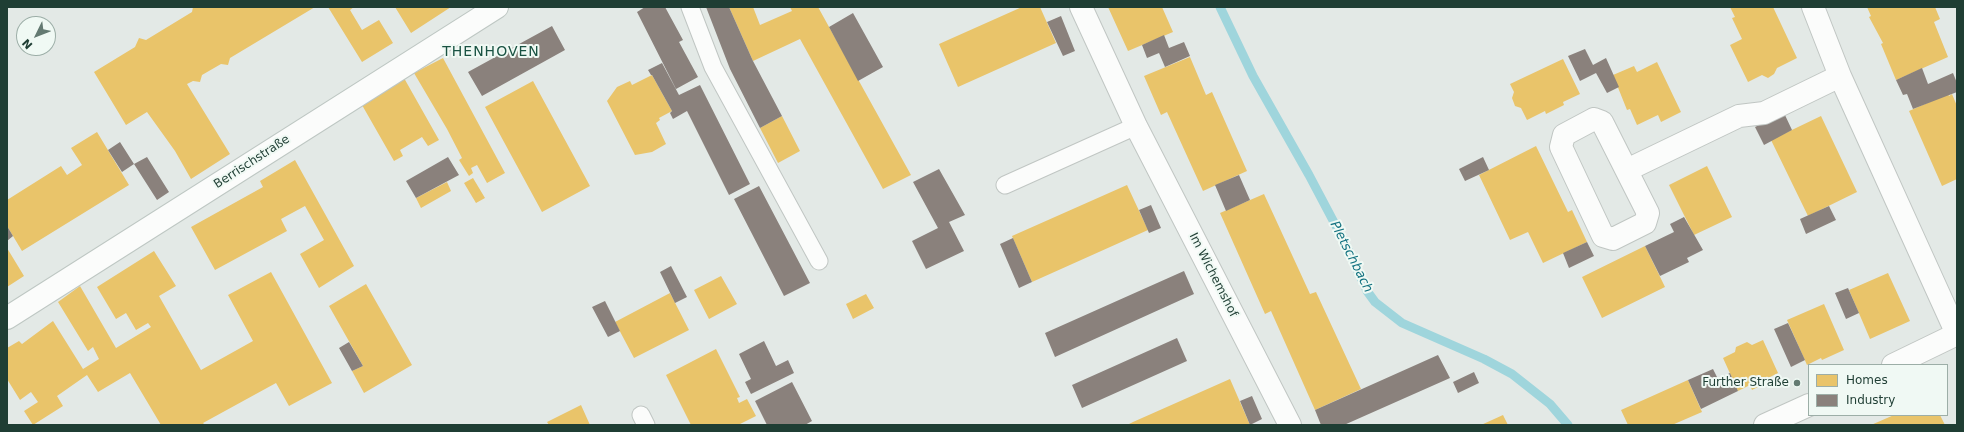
<!DOCTYPE html>
<meta charset="utf-8">
<style>
body{margin:0}
#map{position:relative;width:1964px;height:432px;overflow:hidden;background:#e3e9e6;font-family:"DejaVu Sans",sans-serif}
canvas{display:block}
.frame{position:absolute;inset:0;border:8px solid #1f3e34;pointer-events:none}
.legend{position:absolute;left:1808px;top:364px;width:140px;height:52px;box-sizing:border-box;background:#f0f9f4;border:1px solid #9caea7;margin:0;padding:5px 7px;list-style:none;font-size:12px;color:#1f3e34}
.legend li{display:flex;align-items:center;gap:8px;height:20px}
.legend b{width:20px;border:1px solid #9caea7}
.north{position:absolute;left:16px;top:16px;width:40px;height:40px;box-sizing:border-box;background:#f0f9f4;border:1px solid #9caea7;border-radius:50%;rotate:227deg;font-size:11px;font-weight:700;line-height:16px;text-align:center;color:#1f3e34}
.north::after{content:'';display:block;margin:auto;width:14px;height:18px;background:#647a72;clip-path:polygon(50% 0,100% 100%,50% 72%,0 100%)}
</style>
<div id="map">
<canvas width="1964" height="432"></canvas>
<div class="frame"></div>
<ul class="legend">
<li><b style="height:11px;background:#e9c46a"></b>Homes</li>
<li><b style="height:11px;background:#8a817c"></b>Industry</li>
</ul>
<div class="north">N</div>
</div>
<script>
const c = document.querySelector('canvas').getContext('2d');
c.lineJoin = 'round';
function fill(path, color) { c.fillStyle = color; c.fill(path, 'evenodd'); }
const shape = rows => new Path2D(rows.map(r => 'M' + r).join(''));
function stroke(path, color, width, dash) { c.strokeStyle = color; c.lineWidth = width; c.lineCap = dash ? 'butt' : 'round'; c.setLineDash(dash || []); c.stroke(path); }
function label(font, color, halo, rows, align = 'center') {
  c.font = font + ' "DejaVu Sans",sans-serif'; c.lineWidth = 4; c.setLineDash([]); c.textBaseline = 'middle'; c.strokeStyle = halo; c.fillStyle = color; for (const [text, x, y, turn = 0] of rows) {
    c.save(); c.translate(x, y); c.rotate((+turn || 0) * Math.PI / 180); c.textAlign = isNaN(turn) ? turn : align; if (halo) c.strokeText(text, 0, 0); c.fillText(text, 0, 0); c.restore();
  }
}
fill(shape([
 [193,7,315,7,230,58,228,65,221,64,202,75,200,82,193,81,187,84,230,154,191,179,175,151,147,112,126,125,94,72,135,47,139,38,146,40,192,12],
 [328,7,354,7,350,10,362,30,379,20,393,43,362,62],
 [395,7,451,7,411,33],
 [729,7,753,7,760,25,792,11,790,7,818,7,911,175,883,189,800,39,753,61],
 [1022,7,1040,7,1056,43,958,87,939,44],
 [1108,7,1162,7,1173,32,1128,51],
 [1730,7,1773,7,1797,58,1777,68,1774,74,1768,78,1762,75,1748,82,1730,45,1742,39,1732,18,1735,17],
 [1867,7,1935,7,1940,19,1934,22,1948,57,1896,80,1881,44,1883,43,1869,17,1871,16],
 [1190,57,1206,95,1212,92,1247,171,1203,191,1167,112,1161,115,1144,76],
 [443,58,505,173,487,183,477,165,471,168,473,173,469,176,459,160,462,158,447,129,414,73],
 [1563,59,1580,94,1563,102,1564,105,1546,114,1545,111,1527,120,1521,108,1515,106,1512,98,1514,92,1510,84],
 [1657,62,1681,112,1661,122,1658,115,1637,125,1630,109,1627,110,1613,75,1634,66,1637,72],
 [652,75,672,111,659,118,660,120,656,123,666,144,652,152,635,155,607,101,617,87,630,81,632,85],
 [404,78,439,140,428,146,422,137,400,150,403,156,394,161,362,105],
 [533,81,590,186,542,212,485,107],
 [1948,94,1949,96,1952,94,1957,106,1957,179,1942,186,1909,111],
 [782,116,800,151,778,163,760,128],
 [1821,116,1857,192,1808,216,1771,140],
 [97,132,129,185,22,251,7,226,7,200,61,166,67,175,82,165,71,148],
 [1536,146,1568,212,1572,210,1587,242,1543,263,1528,232,1510,240,1479,175],
 [295,160,354,266,319,288,300,254,324,240,305,206,281,219,287,231,215,270,191,227,263,187,260,181],
 [1707,166,1732,217,1694,235,1669,185],
 [473,178,485,198,476,203,464,183],
 [447,182,451,191,421,208,416,198],
 [1127,185,1148,230,1032,282,1012,236],
 [1264,194,1310,294,1316,292,1361,389,1315,410,1271,311,1265,314,1220,213],
 [1645,246,1665,287,1602,318,1582,277],
 [7,248,24,276,7,287],
 [154,251,176,286,159,296,201,370,253,341,228,295,271,272,332,383,289,406,276,383,203,423,205,425,161,425,130,373,98,392,87,375,57,396,63,406,33,425,24,411,38,402,31,392,20,400,7,379,7,348,19,341,22,344,53,321,83,369,99,359,93,347,88,351,58,302,80,286,116,348,151,327,148,323,136,330,126,313,116,319,97,287],
 [1888,273,1910,321,1870,339,1849,290],
 [721,276,737,304,709,319,694,290],
 [366,284,412,365,364,393,352,371,363,366,329,306],
 [670,293,689,330,634,358,615,322],
 [866,294,874,308,853,319,846,304],
 [1824,304,1844,350,1822,360,1821,358,1807,365,1787,320],
 [1763,340,1778,373,1766,379,1768,382,1752,390,1750,385,1738,391,1723,358,1735,352,1736,347,1747,342,1752,345],
 [716,349,740,397,737,398,739,403,747,399,756,416,738,425,691,425,666,375],
 [1230,379,1250,425,1127,425,1133,422],
 [1688,380,1702,412,1672,425,1628,425,1621,410],
 [581,405,590,425,549,425,547,422],
 [1503,415,1508,425,1481,425],
 [1894,415,1940,415,1945,425,1871,425]
]), '#e9c46a');
fill(shape([
 [645,7,665,7,683,40,679,42,698,77,676,89,637,12],
 [706,7,729,7,753,61,782,116,760,128,730,69],
 [853,13,883,67,858,81,829,27],
 [1061,16,1075,51,1063,56,1047,22],
 [552,26,565,50,482,96,468,72],
 [1164,35,1169,48,1184,42,1190,56,1165,67,1159,53,1147,58,1142,45],
 [1585,49,1593,65,1606,58,1619,87,1607,93,1596,73,1580,81,1568,56],
 [662,63,679,95,700,85,750,184,729,195,687,111,673,119,670,113,672,111,652,75,651,75,648,70],
 [1922,68,1928,84,1953,73,1957,83,1957,92,1913,109,1907,94,1903,95,1896,80],
 [1784,113,1792,130,1764,145,1755,127],
 [120,142,134,164,122,172,108,150],
 [147,157,169,192,157,200,134,164],
 [448,157,459,175,416,198,406,181],
 [1483,157,1489,170,1465,181,1459,169],
 [939,169,965,215,949,222,964,251,926,269,912,241,938,228,913,182],
 [1239,175,1250,200,1226,211,1215,185],
 [759,186,810,283,784,296,734,199],
 [1151,205,1161,228,1149,233,1139,210],
 [1829,206,1836,220,1806,234,1800,219],
 [1684,217,1703,250,1687,258,1689,262,1660,276,1645,246,1674,232,1670,224],
 [7,226,13,236,7,241],
 [1013,238,1032,282,1019,288,1000,244],
 [1587,242,1594,256,1569,268,1563,253],
 [671,266,687,297,675,303,660,272],
 [1184,271,1194,294,1055,357,1045,333],
 [1848,288,1859,313,1846,319,1835,293],
 [605,301,620,331,608,337,592,307],
 [1788,323,1805,360,1791,367,1774,329],
 [1177,338,1187,361,1082,408,1072,385],
 [764,341,776,366,788,360,794,373,751,394,745,382,751,379,739,354],
 [349,342,363,366,352,371,339,348],
 [1438,355,1450,378,1344,425,1321,425,1315,410],
 [1713,369,1718,379,1730,373,1738,391,1701,409,1688,380],
 [1474,372,1479,383,1458,393,1453,382],
 [792,382,812,421,805,425,767,425,755,401],
 [1252,396,1262,419,1250,425,1240,401]
]), '#8a817c');
stroke(shape([
 [1220,7,1253,76,1309,175,1346,245,1367,291,1375,302,1402,323,1484,359,1512,374,1550,404,1568,425]
]), '#9fd5dc', 9);
const lane = shape([
 [690,7,713,67,819,261],
 [1005,185,1136,126],
 [641,415,646,425]
]);
const street = shape([
 [1081,7,1136,126,1290,425],
 [1813,7,1840,76,1957,334],
 [1594,119,1602,122,1648,213,1645,223,1613,239,1603,236,1561,147,1564,135,1594,119],
 [1627,170,1739,116,1764,113,1840,76],
 [1893,365,1957,334],
 [1765,425,1809,405]
]);
const secondary = shape([
 [7,318,497,7]
]);
stroke(lane, '#c0c6c3', 19);
stroke(street, '#c0c6c3', 24);
stroke(secondary, '#bec7c3', 24);
stroke(lane, '#fbfcfb', 17);
stroke(street, '#fbfcfb', 22);
stroke(secondary, '#fbfcfb', 22);
for (const [x, y, r, color] of [
 [1797,383,4,"#647a72"]
]) { const dot = new Path2D(); dot.arc(x, y, r, 0, 2 * Math.PI); c.fillStyle = color; c.fill(dot); stroke(dot, '#f0f9f4', 1.5); }
label('12px', '#1f3e34', '#f0f9f4', [
 ["Berrischstraße",252,162,-33],
 ["Im Wichemshof",1213,275,63]
]);
label('12px', '#1f3e34', '#f0f9f4', [
 ["Further Straße",1789,383]
], 'right');
label('italic 13px', '#137280', '#f0f9f4', [
 ["Pletschbach",1351,257,63]
]);
c.letterSpacing = '1px';
label('14px', '#195242', '#f0f9f4', [
 ["THENHOVEN",491,52]
]);
c.letterSpacing = '0px';
</script>
